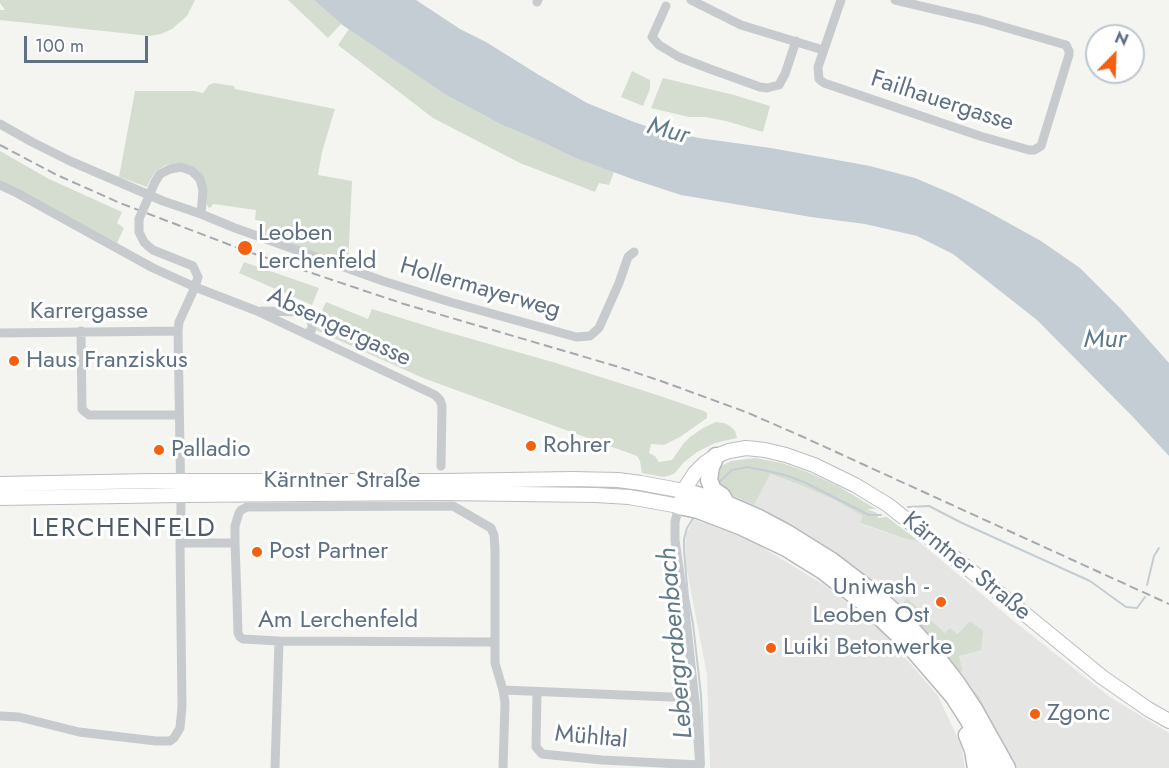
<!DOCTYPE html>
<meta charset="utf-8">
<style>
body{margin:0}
#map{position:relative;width:1169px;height:768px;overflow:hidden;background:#f4f5f0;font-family:Jost,sans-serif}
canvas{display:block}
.north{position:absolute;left:1085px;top:24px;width:60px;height:60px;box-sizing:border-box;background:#fff;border:2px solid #bfc6ce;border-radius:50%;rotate:23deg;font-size:16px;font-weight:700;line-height:24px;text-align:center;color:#607084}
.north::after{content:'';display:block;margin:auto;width:21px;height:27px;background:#f45f10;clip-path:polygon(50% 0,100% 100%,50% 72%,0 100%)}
.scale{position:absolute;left:24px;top:36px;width:124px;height:27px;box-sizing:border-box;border:3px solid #607084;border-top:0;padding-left:8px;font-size:18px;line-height:21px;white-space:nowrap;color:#607084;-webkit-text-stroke:4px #fff;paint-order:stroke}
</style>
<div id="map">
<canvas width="1169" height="768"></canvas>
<div class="north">N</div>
<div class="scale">100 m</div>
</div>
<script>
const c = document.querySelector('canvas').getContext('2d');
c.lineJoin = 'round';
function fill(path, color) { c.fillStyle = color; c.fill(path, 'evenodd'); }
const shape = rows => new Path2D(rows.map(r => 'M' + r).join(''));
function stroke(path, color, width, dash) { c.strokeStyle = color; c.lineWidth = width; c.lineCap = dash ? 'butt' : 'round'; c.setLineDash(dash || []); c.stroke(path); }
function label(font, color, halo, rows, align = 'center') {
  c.font = font + ' Jost,sans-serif'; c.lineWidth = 6; c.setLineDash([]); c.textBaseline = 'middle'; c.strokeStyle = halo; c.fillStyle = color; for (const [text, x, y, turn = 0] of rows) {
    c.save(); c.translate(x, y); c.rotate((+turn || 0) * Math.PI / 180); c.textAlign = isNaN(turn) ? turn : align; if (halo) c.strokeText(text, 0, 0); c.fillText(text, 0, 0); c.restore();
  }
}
fill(shape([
 [769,474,798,484,835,500,864,516,861,524,909,540,915,540,916,539,1010,618,1110,697,1169,733,1169,768,1016,768,979,696,972,689,960,672,963,671,959,656,969,623,956,634,945,633,907,598,899,608,815,544,765,510,754,505],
 [694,519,752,541,824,585,881,629,938,696,961,745,965,768,710,768,707,675,685,560,686,534]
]), '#e5e6e3');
fill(shape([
 [0,0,195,0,187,16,172,29,161,34,150,36,0,20,0,10,5,10,0,3],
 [288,0,314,0,341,24,328,38],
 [349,29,446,95,502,125,540,141,575,158,614,172,609,185,599,183,595,192,520,163,433,118,338,45],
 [632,71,650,80,650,89,643,106,621,97],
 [663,78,734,95,770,106,763,132,726,121,705,117,689,117,651,108],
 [214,83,234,86,235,89,335,109,322,152,318,175,352,181,348,266,264,234,266,222,255,220,256,210,213,204,211,207,209,208,206,204,196,169,191,166,179,163,166,165,156,171,150,180,147,187,119,177,135,91,194,91,203,93,209,85],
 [0,151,49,179,122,212,117,223,124,228,117,243,0,181],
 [244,262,319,288,312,305,239,273],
 [326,302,368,319,372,309,440,330,556,363,651,393,704,411,707,413,707,418,680,437,664,445,651,444,649,453,655,456,659,462,672,460,684,443,690,437,703,428,716,422,724,423,730,426,735,431,737,438,715,443,697,452,684,462,675,473,671,475,663,477,642,473,640,461,637,456,423,378,316,330,322,316,321,313],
 [755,458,782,463,805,471,838,486,876,509,867,509,877,513,878,518,887,517,916,539,915,540,909,540,860,523,863,516,835,500,798,484,770,474,754,505,727,493,718,485,716,472,723,465,731,461],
 [907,598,945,633,950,628,957,634,969,622,971,622,983,631,981,650,959,656,963,671,960,672,972,689,979,696,1016,768,1012,768,899,608]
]), '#d4ddd0');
fill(shape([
 [314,0,416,0,460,29,486,42,539,75,587,103,634,122,649,127,699,138,771,148,870,166,915,178,955,195,985,210,1041,241,1080,268,1121,309,1169,363,1169,456,1133,417,1037,320,953,254,917,236,865,224,811,217,681,195,635,180,575,158,540,141,502,125,446,95,341,24]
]), '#c4cdd3');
stroke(shape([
 [717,484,732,470,747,467,763,470,785,475,804,482,869,515,881,515],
 [908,507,929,506,962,523,1090,581,1126,607,1137,608,1145,597],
 [694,517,687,528,684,539,684,551,688,597,693,624,701,695,704,765],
 [1147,585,1154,556,1159,548]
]), '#c4cdd3', 2);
const primary = shape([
 [0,484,150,481,442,481,573,479,618,480,641,483,684,491],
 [0,498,181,495,440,493,596,495,629,497,679,506,687,485,695,473,705,463,716,456,729,451,746,448,765,450,786,455,814,465,855,485,888,505,1009,601,1102,677,1148,709,1169,721]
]);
const highway = shape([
 [716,456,711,467,709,480,713,490,722,496,726,503],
 [684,491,727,504,757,517,787,533,832,561,871,591,904,621,935,655,956,682,974,709,1007,768],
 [679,506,698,510,742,527,786,548,823,571,868,606,909,645,953,696,969,721,993,768],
 [967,735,973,750,976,768]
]);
stroke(primary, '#babdc1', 16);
stroke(highway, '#b7babd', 19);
stroke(shape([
 [691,0,741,25,823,50],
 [841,0,818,67,819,79,824,83,980,136,1029,150,1034,150,1041,146,1069,55,1069,51,1066,45,980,20,895,0],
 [537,2,538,0],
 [666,6,652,37,659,45,679,57,710,69,760,87,767,88,779,85,785,74,796,41],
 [0,124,32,142,70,161,163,201,201,214,235,228,383,281,450,302,576,337,590,336,599,328,619,283,628,257,634,252],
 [155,182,160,174,170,169,181,167,192,171,200,179,203,190,201,214],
 [0,185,17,193,153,268,195,287,257,311,435,395,440,400,442,406,441,466],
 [262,311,302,312,309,317,312,324,312,329,307,334],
 [81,331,82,409,85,412,89,415,179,415],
 [0,333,178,331],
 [679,506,675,522,675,540,685,610,696,711,700,768],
 [180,543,235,543],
 [494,642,279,641,243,639,240,637,238,633,237,599,235,543,235,526,239,513,241,510,247,507,453,506,491,528,494,535,495,550,495,663,503,690,505,703,503,768],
 [503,690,694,698],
 [537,692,536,747,542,754,602,760,700,765],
 [0,716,19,717,79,732,156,741,170,741,174,738,180,728,182,707,180,543,181,509,178,331,179,322,195,287,198,277,193,266,153,250,148,246,144,242,139,232,139,219],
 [275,768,279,641]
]), '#c8cbce', 9);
stroke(primary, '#fff', 14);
stroke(highway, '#fff', 16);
stroke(shape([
 [0,145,57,175,120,203,246,251,404,304,619,367,661,381,746,412,801,436,1169,604]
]), '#a5aab0', 2, [9, 4.5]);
stroke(shape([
 [139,219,155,182]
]), '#c8cbce', 9);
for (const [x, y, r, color] of [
 [245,248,8,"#f45f10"],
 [14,361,6,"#f45f10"],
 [531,446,6,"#f45f10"],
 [159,450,6,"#f45f10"],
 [257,552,6,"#f45f10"],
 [941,602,6,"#f45f10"],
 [771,648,6,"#f45f10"],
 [1035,714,6,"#f45f10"]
]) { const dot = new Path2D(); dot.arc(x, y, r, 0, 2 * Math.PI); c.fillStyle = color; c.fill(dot); stroke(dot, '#fff', 2); }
label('24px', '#607084', '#fff', [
 ["Failhauergasse",942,102,18],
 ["Hollermayerweg",480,289,16],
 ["Karrergasse",89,312],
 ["Absengergasse",339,328,25],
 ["Kärntner Straße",342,481],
 ["Kärntner Straße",966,567,39],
 ["Am Lerchenfeld",338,621],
 ["Mühltal",591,738,5]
]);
label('24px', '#607084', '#fff', [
 ["Leoben",258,234],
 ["Lerchenfeld",258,262],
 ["Haus Franziskus",26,361],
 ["Rohrer",543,446],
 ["Palladio",171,450],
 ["Post Partner",269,552],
 ["Uniwash -",929,588,"right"],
 ["Leoben Ost",929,616,"right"],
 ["Luiki Betonwerke",783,648],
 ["Zgonc",1047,714]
], 'left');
label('italic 26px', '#607a89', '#fff', [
 ["Mur",668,132,15],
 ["Mur",1105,341],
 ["Lebergrabenbach",677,643,-95]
]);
c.letterSpacing = '1.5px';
label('26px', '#4f5a68', '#fff', [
 ["LERCHENFELD",124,530]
]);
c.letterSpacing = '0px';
</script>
